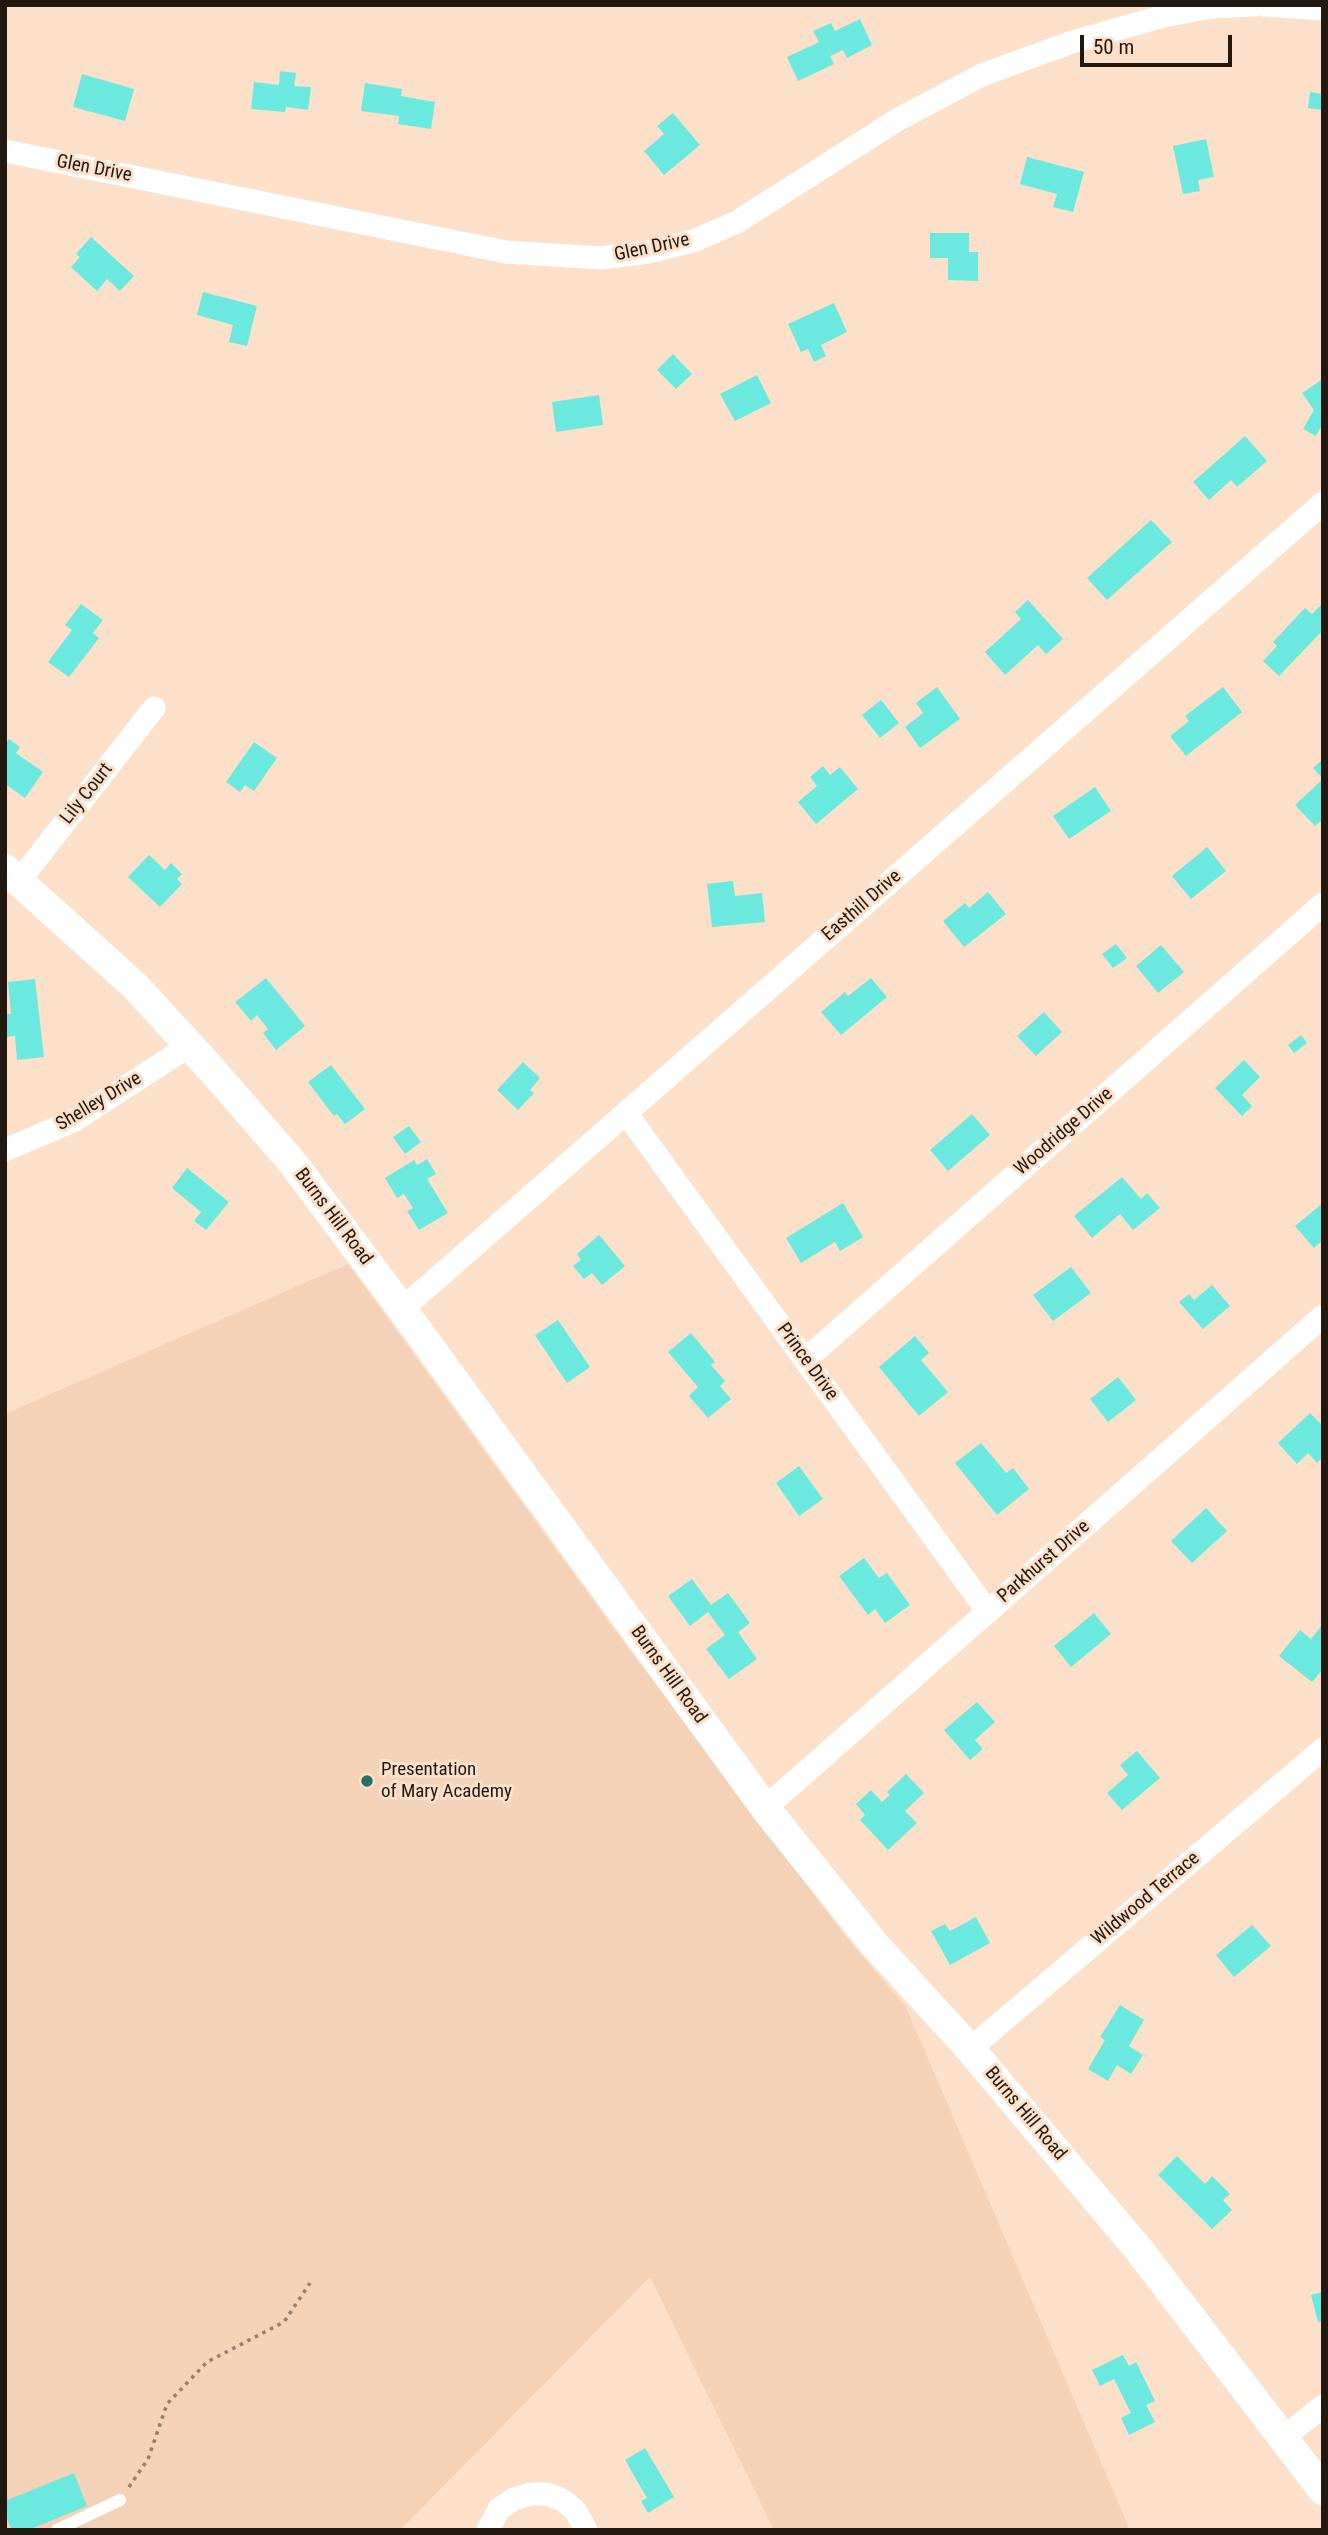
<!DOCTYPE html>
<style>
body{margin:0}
#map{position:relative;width:1328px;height:2535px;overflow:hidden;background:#fce0c9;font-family:"Roboto Condensed",sans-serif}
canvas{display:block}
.frame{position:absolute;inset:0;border:7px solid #221810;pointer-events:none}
.scale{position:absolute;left:1080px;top:35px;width:152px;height:32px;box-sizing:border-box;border:4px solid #221810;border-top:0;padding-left:9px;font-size:21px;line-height:24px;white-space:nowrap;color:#221810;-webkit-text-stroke:5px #fce0c9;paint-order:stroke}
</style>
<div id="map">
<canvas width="1328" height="2535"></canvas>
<div class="frame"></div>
<div class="scale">50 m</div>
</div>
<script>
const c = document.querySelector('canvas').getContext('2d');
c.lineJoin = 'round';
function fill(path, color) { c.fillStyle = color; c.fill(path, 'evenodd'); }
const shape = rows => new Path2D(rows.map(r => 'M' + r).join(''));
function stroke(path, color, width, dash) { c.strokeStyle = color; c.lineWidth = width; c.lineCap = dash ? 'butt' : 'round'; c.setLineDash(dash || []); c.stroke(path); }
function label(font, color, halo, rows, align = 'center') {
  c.font = font + ' "Roboto Condensed",sans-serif'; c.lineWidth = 6; c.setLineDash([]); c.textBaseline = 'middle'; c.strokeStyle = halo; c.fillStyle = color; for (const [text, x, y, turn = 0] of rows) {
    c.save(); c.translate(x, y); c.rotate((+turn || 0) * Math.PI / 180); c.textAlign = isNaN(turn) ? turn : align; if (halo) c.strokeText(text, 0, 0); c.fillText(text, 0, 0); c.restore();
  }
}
fill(shape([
 [348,1264,611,1625,846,1937,906,2007,1130,2530,774,2530,650,2277,400,2530,5,2530,5,1414]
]), '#f4d2b7');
fill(shape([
 [860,19,872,45,847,58,843,50,830,56,834,64,798,81,787,57,819,42,813,31,831,23,835,31],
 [280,71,296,73,294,86,311,87,308,110,286,107,285,112,251,109,254,82,279,85],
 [82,74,134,89,125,121,73,107],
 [365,83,402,89,401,96,435,102,431,129,398,124,399,116,361,111],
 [1310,92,1323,94,1323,110,1308,108],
 [673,113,700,145,664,175,644,151,664,134,657,126],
 [1206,139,1214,177,1198,180,1200,191,1183,194,1173,146],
 [1027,157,1084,172,1073,212,1053,207,1057,194,1020,184],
 [930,233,969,233,969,252,978,252,978,281,948,280,948,258,930,258],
 [91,237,134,276,120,291,107,279,97,291,71,267,80,257,76,254],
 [203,292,257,306,247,346,229,342,233,325,197,315],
 [834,303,847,332,821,345,826,356,814,362,808,349,801,352,788,324],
 [673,354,692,374,676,389,657,370],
 [757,375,771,403,735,421,720,394],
 [1323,379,1323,423,1316,436,1303,429,1314,410,1302,393],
 [599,395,603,425,556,432,552,402],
 [1245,436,1267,461,1237,487,1231,480,1209,500,1193,482],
 [1151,520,1172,542,1107,600,1087,578],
 [1028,600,1063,639,1046,654,1038,645,1005,675,985,652,1021,619,1015,612],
 [1323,603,1323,630,1279,676,1263,661,1277,646,1273,642,1305,608,1312,614],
 [81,604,103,620,93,633,99,638,69,677,48,662,72,630,65,625],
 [937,687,960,719,920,748,905,727,923,713,916,703],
 [1223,687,1242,712,1186,756,1170,736,1189,721,1185,716],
 [881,700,899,723,880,738,862,715],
 [9,739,20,747,16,753,43,772,25,798,5,784,5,744],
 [254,742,277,758,254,791,245,785,240,792,226,782],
 [1323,759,1323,779,1313,768],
 [823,766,830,775,840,767,858,789,816,824,798,802,817,786,810,777],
 [1323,779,1323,819,1315,826,1295,805],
 [1095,787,1111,811,1069,839,1053,816],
 [1207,847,1226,871,1191,899,1172,876],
 [149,855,165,870,171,863,182,874,177,879,182,884,160,907,128,877],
 [733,881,735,896,762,893,765,922,712,927,707,884],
 [988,892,1006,914,964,947,943,921,965,903,969,908],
 [1116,944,1127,958,1113,968,1102,954],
 [1161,945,1184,972,1158,993,1136,966],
 [266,978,305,1026,276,1050,263,1033,268,1029,257,1015,251,1021,235,1002],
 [871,978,887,997,841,1035,821,1012,845,992,848,996],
 [35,979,44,1057,17,1060,15,1036,5,1037,5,1014,11,1014,8,982],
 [1044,1012,1062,1032,1036,1056,1017,1036],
 [1301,1035,1307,1043,1294,1053,1288,1045],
 [1244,1060,1260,1077,1242,1095,1252,1106,1242,1116,1215,1088],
 [523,1062,540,1078,530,1090,534,1093,518,1110,497,1090],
 [331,1065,365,1109,345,1124,337,1114,334,1116,308,1082],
 [972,1114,990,1135,948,1171,930,1150],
 [409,1126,421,1142,405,1154,393,1137],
 [427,1159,436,1174,427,1179,448,1213,419,1230,407,1211,413,1208,404,1194,397,1198,385,1178,414,1160,417,1165],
 [187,1168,229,1202,206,1230,194,1221,201,1212,172,1188],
 [1122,1177,1141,1199,1147,1193,1160,1208,1133,1230,1120,1214,1092,1238,1074,1216],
 [843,1203,863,1237,840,1251,835,1242,801,1263,786,1238],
 [1323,1203,1323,1240,1314,1248,1295,1226],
 [599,1235,625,1266,602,1285,592,1273,584,1279,573,1266,581,1260,577,1254],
 [1071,1267,1091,1293,1053,1321,1033,1295],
 [1212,1285,1230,1306,1203,1329,1179,1302,1189,1294,1194,1300],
 [558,1320,590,1367,567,1383,535,1335],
 [691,1333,715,1362,711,1365,725,1381,720,1386,731,1399,708,1418,689,1396,698,1387,668,1352],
 [915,1336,929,1353,921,1360,948,1392,919,1416,879,1367],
 [1118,1377,1136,1400,1108,1422,1090,1399],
 [1310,1413,1323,1426,1323,1457,1317,1463,1308,1453,1297,1464,1278,1443],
 [981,1443,1006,1473,1013,1468,1029,1489,997,1515,955,1463],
 [799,1466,823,1499,799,1516,776,1483],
 [1206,1508,1227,1531,1192,1563,1171,1541],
 [864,1558,879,1578,887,1573,910,1605,885,1623,875,1609,868,1615,839,1576],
 [692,1579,711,1605,728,1593,750,1623,738,1632,757,1659,729,1679,706,1649,725,1635,708,1612,690,1626,668,1596],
 [1094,1613,1111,1634,1071,1667,1054,1646],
 [1323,1624,1323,1669,1312,1682,1279,1656,1300,1630,1311,1639],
 [977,1702,995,1722,975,1740,983,1749,970,1760,944,1730],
 [1137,1751,1160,1778,1122,1810,1107,1793,1128,1775,1120,1765],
 [906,1774,924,1793,905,1811,917,1823,888,1850,860,1820,865,1815,856,1804,871,1790,882,1802,890,1795,887,1792],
 [976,1917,990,1943,950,1965,931,1931,945,1924,950,1931],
 [1252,1925,1271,1946,1234,1977,1216,1955],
 [1120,2005,1144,2020,1129,2046,1143,2055,1131,2074,1117,2065,1108,2081,1088,2069,1105,2040,1100,2037],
 [1177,2156,1205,2184,1212,2176,1230,2194,1223,2200,1232,2210,1212,2229,1158,2175],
 [1323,2292,1323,2321,1318,2322,1311,2295],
 [1123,2355,1129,2366,1136,2362,1155,2401,1146,2405,1155,2422,1129,2435,1121,2418,1131,2413,1114,2379,1100,2386,1092,2370],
 [645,2448,674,2497,648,2513,641,2501,647,2498,625,2460],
 [74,2473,87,2506,28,2530,12,2530,5,2514,5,2501]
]), '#6be9de');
stroke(shape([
 [129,2487,148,2459,167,2404,207,2362,284,2322,310,2283]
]), '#938070', 3.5, [3.5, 5]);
stroke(shape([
 [57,2530,120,2500]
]), '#fff', 12);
stroke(shape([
 [1264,5,1323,9],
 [5,151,506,252,601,258,648,252,693,241,737,222,897,120,982,75,1072,42,1164,16,1211,7,1254,5],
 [20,880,154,708],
 [626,1113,988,1612],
 [5,1150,73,1121,189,1046],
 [402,1309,1323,503],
 [805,1360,1323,904],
 [765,1808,1323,1316],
 [970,2049,1323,1749],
 [1283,2438,1323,2406],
 [488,2530,499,2509,514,2499,531,2494,547,2494,562,2500,575,2510,586,2530]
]), '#fff', 23);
stroke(shape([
 [5,869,135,986,212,1070,292,1162,402,1309,765,1808,874,1944,970,2049,1139,2250,1323,2490]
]), '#fff', 30);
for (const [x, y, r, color] of [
 [367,1781,7,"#28716b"]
]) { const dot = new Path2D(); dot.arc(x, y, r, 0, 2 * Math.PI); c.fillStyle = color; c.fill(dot); stroke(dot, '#fce0c9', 2.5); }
label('19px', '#221810', '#fce0c9', [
 ["Glen Drive",94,169,11],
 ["Glen Drive",652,248,-12],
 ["Lily Court",87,794,-52],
 ["Easthill Drive",862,906,-41],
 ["Shelley Drive",99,1102,-31],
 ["Woodridge Drive",1064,1132,-41],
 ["Burns Hill Road",333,1217,53],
 ["Prince Drive",807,1362,54],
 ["Parkhurst Drive",1044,1562,-41],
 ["Burns Hill Road",668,1675,54],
 ["Wildwood Terrace",1146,1899,-40],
 ["Burns Hill Road",1025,2114,50]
]);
label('19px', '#221810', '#fce0c9', [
 ["Presentation",381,1770],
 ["of Mary Academy",381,1792]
], 'left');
</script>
